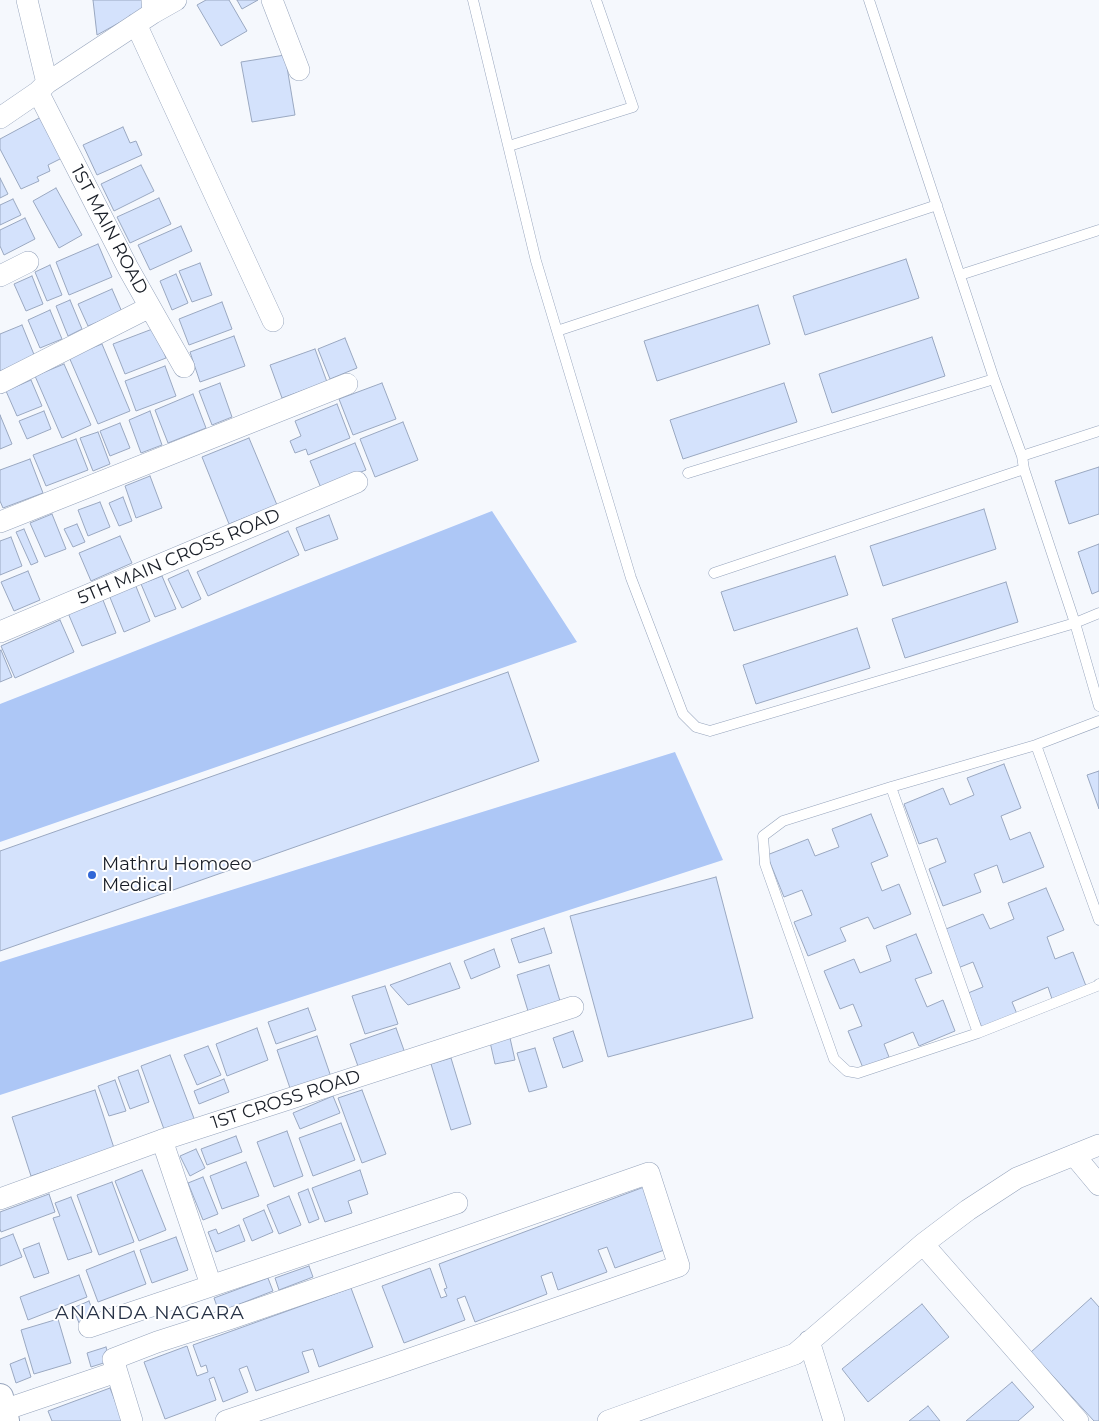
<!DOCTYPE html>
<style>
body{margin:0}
canvas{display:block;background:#f5f8fd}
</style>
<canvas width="1099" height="1421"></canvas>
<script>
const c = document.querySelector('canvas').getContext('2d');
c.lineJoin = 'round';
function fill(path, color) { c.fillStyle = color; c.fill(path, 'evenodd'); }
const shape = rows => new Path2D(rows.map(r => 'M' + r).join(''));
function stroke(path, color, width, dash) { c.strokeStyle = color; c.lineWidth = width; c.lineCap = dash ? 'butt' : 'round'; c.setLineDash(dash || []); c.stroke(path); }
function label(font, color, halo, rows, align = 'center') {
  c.font = font + ' Montserrat,sans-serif'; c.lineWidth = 4; c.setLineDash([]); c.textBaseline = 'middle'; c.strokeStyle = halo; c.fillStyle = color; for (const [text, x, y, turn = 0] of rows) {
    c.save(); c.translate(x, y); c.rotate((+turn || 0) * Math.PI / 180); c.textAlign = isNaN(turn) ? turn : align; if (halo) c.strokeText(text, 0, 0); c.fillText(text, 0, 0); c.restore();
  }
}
fill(shape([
 [492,511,577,642,0,842,0,704],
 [675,752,723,860,0,1095,0,962]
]), '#adc7f6');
const building = shape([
 [93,0,142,0,144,9,97,35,93,0],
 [206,0,229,0,247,31,221,46,197,5,206,0],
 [237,0,258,0,242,9,237,0],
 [285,55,295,115,252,122,241,62,285,55],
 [41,117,62,158,48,165,50,171,37,177,39,181,21,189,0,149,0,139,41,117],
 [123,127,130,143,136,141,142,155,97,175,83,145,123,127],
 [141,165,154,191,114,211,101,184,141,165],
 [0,178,8,194,0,198,0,178],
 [56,188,82,235,59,248,33,201,56,188],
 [159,198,171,224,130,243,117,217,159,198],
 [13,199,21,215,0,225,0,205,13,199],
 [25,218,35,239,4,255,0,246,0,230,25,218],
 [181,226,192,251,150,270,138,245,181,226],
 [98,244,112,277,69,295,56,262,98,244],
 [906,259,919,298,805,335,793,296,906,259],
 [200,263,212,295,192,302,179,271,200,263],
 [50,265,62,295,47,301,35,272,50,265],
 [176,274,188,303,172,310,160,281,176,274],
 [32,276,43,304,26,311,14,284,32,276],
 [112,289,122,312,88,326,78,304,112,289],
 [70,300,82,329,68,336,56,306,70,300],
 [222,302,232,329,189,345,179,319,222,302],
 [758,305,770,344,657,381,644,341,758,305],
 [50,310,62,339,40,348,28,320,50,310],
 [22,325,35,357,0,371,0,334,22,325],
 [155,328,166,358,125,374,113,344,155,328],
 [234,336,245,366,200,382,190,352,234,336],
 [932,337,945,376,832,413,819,374,932,337],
 [345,338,357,368,330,379,318,349,345,338],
 [102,344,130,411,98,424,69,357,102,344],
 [315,349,327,382,282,398,270,365,315,349],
 [64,364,91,425,62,438,35,376,64,364],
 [165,366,176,396,136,411,125,381,165,366],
 [31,380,42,406,17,416,6,391,31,380],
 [220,383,232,417,212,425,199,391,220,383],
 [382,383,396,419,353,435,339,399,382,383],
 [784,383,797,422,683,459,670,420,784,383],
 [193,394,206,428,168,443,155,410,193,394],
 [337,404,350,438,308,455,306,449,295,453,290,441,301,436,295,421,337,404],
 [44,411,51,429,27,439,19,421,44,411],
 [150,411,162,445,141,453,129,420,150,411],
 [0,415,12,444,0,449,0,415],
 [403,422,418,460,375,477,360,439,403,422],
 [120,423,130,448,110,456,100,431,120,423],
 [98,432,110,464,93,471,80,438,98,432],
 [249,438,277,505,229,524,202,457,249,438],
 [76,439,88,470,46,486,33,455,76,439],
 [355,443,366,470,321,488,310,461,355,443],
 [30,459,43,493,3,508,0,501,0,470,30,459],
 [1099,467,1099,514,1069,524,1055,481,1099,467],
 [150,476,162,508,136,518,125,486,150,476],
 [123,497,132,521,119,526,109,503,123,497],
 [100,502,110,527,88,536,78,510,100,502],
 [984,509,996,549,883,586,870,546,984,509],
 [52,514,66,549,45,557,30,523,52,514],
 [329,515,338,539,305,551,296,528,329,515],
 [77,524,85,542,73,547,64,529,77,524],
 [24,529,38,562,31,565,16,532,24,529],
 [288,531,299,555,208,596,197,572,288,531],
 [120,536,132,563,91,581,79,553,120,536],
 [11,537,22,566,0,575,0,541,11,537],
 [1099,544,1099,591,1092,594,1078,552,1099,544],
 [835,556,848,595,734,631,721,592,835,556],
 [188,570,201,599,182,608,168,579,188,570],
 [28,571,40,600,14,611,1,582,28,571],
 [162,576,176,609,155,617,141,584,162,576],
 [1006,582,1018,622,905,658,892,619,1006,582],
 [135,584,150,621,124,632,109,595,135,584],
 [103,600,116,633,82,646,68,613,103,600],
 [60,620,74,652,15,678,1,646,60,620],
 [857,628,870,668,756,704,743,665,857,628],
 [1,650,12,677,0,682,0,651,1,650],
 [508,672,539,761,0,951,0,851,508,672],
 [1004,764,1021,808,1001,816,1010,840,1030,832,1044,867,1003,883,997,865,974,874,981,892,943,906,929,869,946,862,937,838,919,844,904,804,943,788,950,805,974,795,967,778,1004,764],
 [1099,771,1099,809,1087,775,1099,771],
 [871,814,888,856,871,863,882,891,899,884,911,914,874,929,868,917,840,928,846,941,808,956,794,922,812,915,802,890,784,897,767,855,808,839,815,856,839,847,832,829,871,814],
 [716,877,753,1018,608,1057,570,916,716,877],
 [1046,888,1064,930,1047,937,1055,959,1073,952,1086,986,1052,999,1048,987,1012,1002,1017,1014,982,1028,968,993,983,987,973,962,958,968,946,929,983,914,990,929,1014,919,1008,903,1046,888],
 [544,928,552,953,519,963,511,939,544,928],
 [916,934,932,973,915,979,927,1007,943,1000,955,1031,919,1046,913,1032,884,1044,889,1057,863,1068,848,1031,862,1026,853,1004,840,1009,824,971,854,959,860,973,891,961,886,946,916,934],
 [494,949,500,967,471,979,464,961,494,949],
 [450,963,460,988,408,1005,390,985,450,963],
 [549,965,560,1001,528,1011,517,975,549,965],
 [385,986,398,1024,365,1034,352,996,385,986],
 [308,1008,316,1030,276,1044,268,1022,308,1008],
 [257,1028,268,1060,227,1076,216,1044,257,1028],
 [396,1028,405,1053,359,1069,350,1044,396,1028],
 [573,1031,583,1061,563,1068,553,1038,573,1031],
 [317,1036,331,1077,291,1091,277,1050,317,1036],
 [510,1038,515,1060,495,1064,490,1042,510,1038],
 [208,1046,221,1075,197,1085,184,1055,208,1046],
 [535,1048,547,1087,529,1092,517,1053,535,1048],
 [170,1055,195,1121,165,1132,141,1066,170,1055],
 [451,1058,471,1124,451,1130,431,1064,451,1058],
 [138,1070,149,1102,130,1109,118,1077,138,1070],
 [224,1079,229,1092,199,1104,194,1091,224,1079],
 [115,1080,126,1111,109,1116,98,1086,115,1080],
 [95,1090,114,1148,31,1176,12,1117,95,1090],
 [362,1090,386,1154,362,1163,338,1098,362,1090],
 [333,1096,340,1113,300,1129,293,1113,333,1096],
 [341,1123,355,1160,313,1176,299,1138,341,1123],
 [287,1131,303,1176,274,1187,257,1142,287,1131],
 [236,1136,242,1152,207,1165,201,1149,236,1136],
 [196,1149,205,1168,190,1176,180,1156,196,1149],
 [246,1162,259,1196,222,1209,210,1176,246,1162],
 [142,1170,166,1230,139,1241,115,1181,142,1170],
 [360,1170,368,1194,348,1201,352,1213,325,1222,312,1188,360,1170],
 [203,1177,218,1214,203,1220,188,1183,203,1177],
 [112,1182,134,1242,99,1255,77,1195,112,1182],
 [644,1187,667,1249,615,1268,607,1247,598,1250,607,1272,558,1290,552,1272,541,1276,547,1294,475,1322,465,1296,457,1299,465,1320,404,1343,382,1286,430,1268,441,1298,447,1296,444,1289,447,1288,439,1264,644,1187],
 [308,1189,319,1219,309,1223,298,1193,308,1189],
 [49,1194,55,1212,1,1232,0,1229,0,1212,49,1194],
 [289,1196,301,1225,279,1234,267,1205,289,1196],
 [71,1197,92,1252,68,1260,53,1218,60,1216,55,1203,71,1197],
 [264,1210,273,1232,252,1241,243,1219,264,1210],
 [239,1225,245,1241,216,1252,208,1232,216,1229,218,1234,239,1225],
 [13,1234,22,1257,0,1266,0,1239,13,1234],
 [176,1237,188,1270,152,1283,140,1250,176,1237],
 [39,1243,49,1273,34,1278,23,1249,39,1243],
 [134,1251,146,1284,98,1302,86,1270,134,1251],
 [309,1266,313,1277,279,1290,275,1278,309,1266],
 [79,1275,87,1297,28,1320,20,1297,79,1275],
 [268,1278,273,1291,219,1312,214,1298,268,1278],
 [351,1288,373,1347,319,1367,313,1349,302,1352,309,1372,256,1391,247,1366,239,1369,248,1392,223,1402,214,1377,209,1379,216,1400,165,1419,144,1362,187,1346,197,1376,208,1372,206,1365,201,1367,193,1345,351,1288],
 [1091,1298,1099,1307,1099,1421,1094,1421,1031,1352,1091,1298],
 [89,1301,95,1317,79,1323,73,1308,89,1301],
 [922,1304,949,1337,868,1402,842,1369,922,1304],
 [58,1319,71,1363,34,1374,21,1330,58,1319],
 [106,1347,110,1361,91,1367,87,1353,106,1347],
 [25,1358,31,1377,16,1383,10,1364,25,1358],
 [1012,1382,1034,1407,1018,1421,966,1421,1012,1382],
 [110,1388,123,1421,52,1421,48,1411,110,1388],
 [928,1406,940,1421,909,1421,928,1406]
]);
fill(building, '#d4e2fc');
stroke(building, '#9aa8c1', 1);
const service = shape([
 [473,0,536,261,631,578,683,714,696,727,710,731,1075,623,1099,613],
 [869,0,994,379,1022,456,1024,469,1075,623,1099,706],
 [509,146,633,107,596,0],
 [960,275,1099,230],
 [557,331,937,205],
 [1022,456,1099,431],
 [688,473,994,379],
 [714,573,1024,469],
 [1099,721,1036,745,891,787,783,821,763,836,765,864,834,1059,847,1071,858,1073,978,1033,1097,986,1099,984],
 [1036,745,1099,920],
 [891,787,978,1033]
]);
const minor = shape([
 [27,0,47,83],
 [272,0,299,70],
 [153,13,176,0],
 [136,24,273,321],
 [38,92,128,268,184,367],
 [0,118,38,92,47,83,153,13,152,0],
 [0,276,28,262],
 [0,383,150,307],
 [0,522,347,384],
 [0,632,357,482],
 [162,1140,211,1285],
 [1074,1155,1099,1185],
 [0,1199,162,1140,573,1007],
 [923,1244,1078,1421],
 [89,1327,457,1203],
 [809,1341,834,1421],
 [4,1410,116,1372],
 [132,1421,113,1359,157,1342,232,1318,357,1275,649,1173,679,1266,387,1367,226,1421],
 [608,1421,795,1354,923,1244,968,1210,1017,1178,1099,1145]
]);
const tertiary = shape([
 [0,1397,6,1421]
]);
stroke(service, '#96a4bc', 11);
stroke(minor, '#96a4bc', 22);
stroke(tertiary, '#96a4bc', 28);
stroke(service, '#fff', 10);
stroke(minor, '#fff', 21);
stroke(tertiary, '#fff', 26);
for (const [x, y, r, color] of [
 [92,875,5,"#3267d6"]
]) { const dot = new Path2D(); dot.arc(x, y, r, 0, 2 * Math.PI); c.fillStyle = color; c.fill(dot); stroke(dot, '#fff', 2); }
label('18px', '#191e27', '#fff', [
 ["1ST MAIN ROAD",109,230,62],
 ["5TH MAIN CROSS ROAD",179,557,-23],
 ["1ST CROSS ROAD",286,1100,-18]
]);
label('18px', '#191e27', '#fff', [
 ["Mathru Homoeo",102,865],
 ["Medical",102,886]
], 'left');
c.letterSpacing = '1px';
label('19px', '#273246', '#fff', [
 ["ANANDA NAGARA",150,1313]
]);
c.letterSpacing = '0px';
</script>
